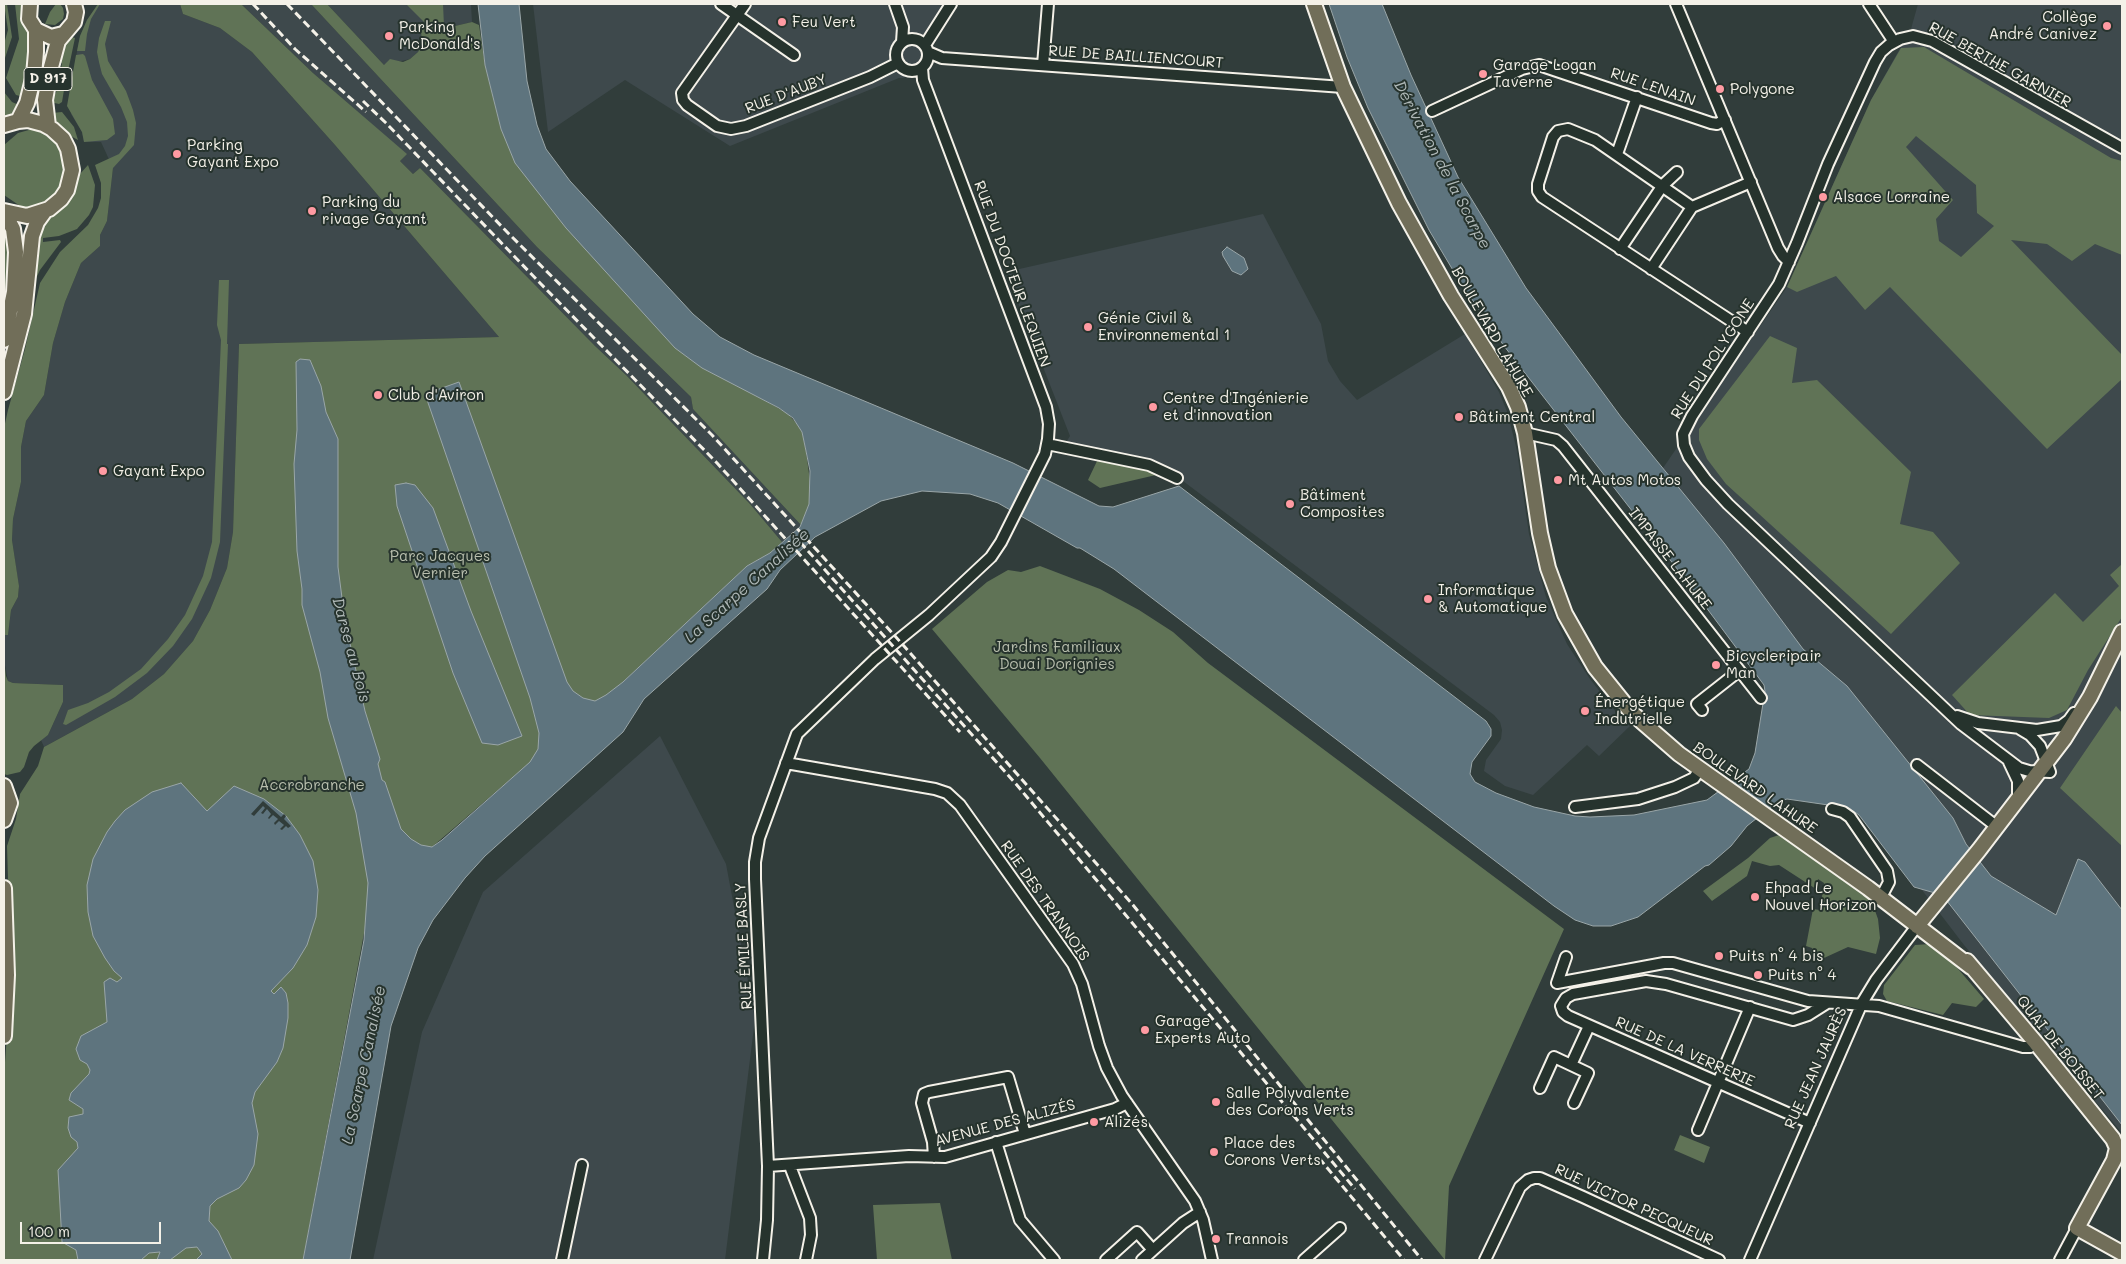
<!DOCTYPE html>
<meta charset="utf-8">
<style>
body{margin:0}
#map{position:relative;width:2126px;height:1264px;overflow:hidden;background:#313d3b;font-family:Mali,sans-serif}
canvas{display:block}
.frame{position:absolute;inset:0;border:5px solid #f4f1e8;pointer-events:none}
.scale{position:absolute;left:20px;top:1222px;width:141px;height:22px;box-sizing:border-box;border:2px solid #f4f1e8;border-top:0;padding-left:6px;font-size:15px;line-height:18px;white-space:nowrap;color:#f4f1e8;-webkit-text-stroke:4px #26332d;paint-order:stroke}
</style>
<div id="map">
<canvas width="2126" height="1264"></canvas>
<div class="frame"></div>
<div class="scale">100 m</div>
</div>
<script>
const c = document.querySelector('canvas').getContext('2d');
c.lineJoin = 'round';
function fill(path, color) { c.fillStyle = color; c.fill(path, 'evenodd'); }
const shape = rows => new Path2D(rows.map(r => 'M' + r).join(''));
function stroke(path, color, width, dash) { c.strokeStyle = color; c.lineWidth = width; c.lineCap = dash ? 'butt' : 'round'; c.setLineDash(dash || []); c.stroke(path); }
function label(font, color, halo, rows, align = 'center') {
  c.font = font + ' Mali,sans-serif'; c.lineWidth = 4; c.setLineDash([]); c.textBaseline = 'middle'; c.strokeStyle = halo; c.fillStyle = color; for (const [text, x, y, turn = 0] of rows) {
    c.save(); c.translate(x, y); c.rotate((+turn || 0) * Math.PI / 180); c.textAlign = isNaN(turn) ? turn : align; if (halo) c.strokeText(text, 0, 0); c.fillText(text, 0, 0); c.restore();
  }
}
fill(shape([
 [98,4,180,4,183,14,220,28,252,52,335,145,499,337,239,344,233,532,227,568,210,610,193,641,164,674,132,699,44,747,41,740,48,735,63,702,63,685,13,683,8,681,4,660,4,635,8,635,11,610,18,597,19,587,12,540,13,519,21,482,21,447,26,421,44,395,53,343,65,302,81,263,100,246,100,235,107,221,113,168,101,142,84,142,82,132,71,114,75,62,80,36,87,20],
 [241,4,311,4,537,247,691,397,693,409,801,525,800,527,782,542,750,504,626,375,595,346,424,172,420,168,413,174,400,161,406,154,313,73],
 [327,4,471,4,472,22,455,26,427,25,421,31,422,43,418,52,410,59,384,65],
 [533,4,955,4,934,39,928,66,903,78,899,78,730,146,625,80,548,132],
 [1918,4,2122,4,2122,1133,1964,945,1792,720,1637,506,1787,287,1871,100,1911,29],
 [1263,214,1321,324,1328,361,1340,381,1357,400,1465,334,1499,392,1508,414,1517,451,1529,534,1546,597,1567,644,1590,679,1619,716,1630,726,1599,756,1587,745,1533,795,1505,786,1484,771,1486,760,1501,739,1502,730,1500,722,1494,715,1175,475,1065,444,1070,436,1006,272],
 [660,736,726,864,755,1019,725,1260,373,1260,422,1032,483,892]
]), '#3e494c');
fill(shape([
 [4,4,7,4,12,37,4,61,4,44,8,30],
 [15,4,23,4,25,25,30,34,31,64,24,97,16,95,6,78,19,39],
 [56,4,60,4,63,8,64,14,63,19,55,25,45,24,50,12],
 [98,4,100,4,91,19,87,34,85,51,77,51,80,36,87,20],
 [180,4,241,4,313,73,407,154,400,161,413,174,420,168,424,172,595,346,626,375,750,504,782,542,770,553,747,566,623,682,432,847,367,917,303,1260,4,1260,4,1076,11,979,7,846,16,819,20,794,38,766,44,747,132,699,164,674,193,641,210,610,227,568,233,532,239,344,499,337,335,145,252,52,220,28,183,14],
 [311,4,327,4,384,65,390,59,403,62,410,59,418,52,422,44,421,31,427,25,406,4,443,4,444,26,455,26,472,22,479,25,485,65,501,129,744,389,787,413,798,425,802,432,806,451,811,489,809,504,801,525,693,409,691,397,537,247],
 [105,21,111,21,105,44,108,61,126,91,133,110,136,123,134,145,113,168,107,221,100,235,100,246,81,263,65,302,53,343,44,395,26,421,21,447,21,482,13,519,12,540,19,586,18,597,11,610,8,635,4,635,4,428,8,410,25,349,40,283,60,252,88,225,98,208,101,198,101,183,95,165,119,154,125,146,128,136,127,122,121,107,102,74,99,62,97,52,99,38],
 [69,36,75,38,67,76,60,74,62,63,57,62,60,49],
 [1924,47,2111,158,2122,161,2122,255,2095,244,2072,261,2047,244,2011,240,2122,355,2122,379,2047,449,1890,287,1865,310,1836,276,1797,292,1787,287,1871,100,1901,48],
 [1916,136,1976,185,1977,213,1994,226,1961,257,1939,241,1936,219,1953,200,1906,147],
 [83,54,85,56,92,80,113,119,115,134,107,140,84,142,82,132,67,106,76,55],
 [58,83,65,84,62,102,59,104,50,102,50,96,56,93],
 [4,92,12,102,21,106,14,114,4,119],
 [62,112,74,127,78,140,67,134,54,119,52,113],
 [36,128,53,137,59,145,65,164,65,173,57,191,50,199,33,207,23,208,4,195,4,145,18,133],
 [88,165,95,185,93,207,89,215,77,229,59,236,43,238,43,242,60,240,61,242,40,270,33,285,39,224,72,194,79,175],
 [4,229,8,230,10,238,8,290,4,318],
 [219,280,229,280,227,344,228,344,220,542,211,578,192,619,173,646,147,673,115,697,66,725,63,724,68,710,88,703,109,692,141,669,168,639,185,615,203,576,212,542,221,340,217,325],
 [1770,336,1797,348,1792,383,1817,380,1911,472,1900,524,1933,532,1960,563,1891,634,1726,484,1707,459,1699,440,1699,429],
 [1098,459,1153,470,1156,475,1100,488,1088,480],
 [2122,564,2122,617,2088,670,2067,710,2049,718,1970,715,1952,695,2055,593,2083,622,2119,586,2110,575],
 [1040,566,1100,589,1139,610,1173,632,1208,663,1564,929,1449,1186,1445,1260,1040,758,932,629,987,582,1008,570,1021,572],
 [4,660,6,676,8,681,13,683,63,685,63,702,48,735,34,746,29,752,24,767,20,772,7,775,4,774],
 [2116,706,2122,713,2122,846,2060,788],
 [1782,834,1870,897,1878,919,1880,938,1876,954,1848,947,1824,958,1811,958,1812,948,1806,946,1813,909,1820,910,1824,883,1818,879,1816,889,1779,865,1770,866,1752,861,1747,876,1712,901,1703,891,1748,858,1770,838],
 [1930,944,1953,963,1984,999,1976,1007,1952,1003,1943,1015,1887,1001,1883,994,1884,985,1915,945],
 [1680,1135,1710,1147,1704,1163,1674,1150],
 [940,1203,952,1260,877,1260,873,1205]
]), '#607356');
const water = shape([
 [478,4,519,4,527,81,537,125,546,149,570,181,693,314,720,337,754,355,1013,463,1099,506,1113,507,1179,486,1486,721,1491,729,1491,736,1472,762,1470,774,1475,782,1496,793,1534,807,1575,816,1590,817,1634,815,1707,800,1749,769,1755,753,1765,691,1764,685,1685,579,1504,346,1460,282,1429,230,1368,108,1347,57,1329,4,1382,4,1411,75,1458,177,1526,288,1621,417,1724,543,1803,649,1847,686,1953,818,1966,844,1991,876,2056,915,2078,859,2085,862,2122,910,2122,1125,1947,901,1935,893,1914,887,1859,815,1849,808,1787,799,1777,802,1747,826,1731,846,1709,865,1705,866,1638,917,1611,926,1593,926,1575,920,1554,906,1114,569,1080,548,1077,548,998,503,970,494,922,491,881,501,815,537,780,570,767,589,644,699,623,732,485,856,465,878,433,920,418,948,391,1026,350,1260,303,1260,364,940,368,883,356,813,328,718,320,672,302,605,302,589,297,551,294,464,297,430,296,362,300,359,310,360,321,386,326,412,338,439,338,567,345,621,365,711,380,759,378,764,382,780,385,782,401,829,411,839,421,845,432,847,442,840,530,762,538,749,539,733,530,698,425,394,459,382,567,682,573,691,583,698,595,701,606,695,623,682,747,566,770,553,800,527,809,504,810,471,806,451,802,432,793,418,779,408,702,368,675,348,566,228,515,163,501,129,485,65,478,4],
 [1227,247,1244,258,1248,269,1241,275,1232,271,1223,256,1222,252,1227,247],
 [406,483,415,485,433,508,471,611,522,736,498,745,482,743,453,673,397,506,395,485,406,483],
 [181,783,207,811,234,786,264,799,286,816,300,835,313,861,318,890,316,917,307,945,293,968,271,991,274,994,281,987,286,993,288,1003,288,1018,283,1048,277,1062,255,1092,252,1103,258,1134,254,1165,246,1180,239,1188,217,1199,210,1206,209,1221,218,1231,232,1260,196,1260,202,1254,197,1247,186,1248,170,1260,157,1260,160,1252,149,1253,141,1260,78,1260,76,1250,62,1242,58,1170,78,1148,77,1142,71,1137,68,1128,69,1117,83,1114,83,1109,69,1100,71,1093,89,1074,90,1070,87,1064,80,1060,76,1049,81,1036,107,1022,104,982,110,978,117,982,122,978,114,971,105,958,93,936,88,912,87,885,93,859,107,832,115,821,125,810,152,792,181,783]
]);
fill(water, '#5e747e');
stroke(water, '#9aa6a8', 1);
fill(shape([
 [263,801,281,817,284,814,286,816,284,819,291,826,288,828,286,826,282,830,280,829,284,825,279,821,275,825,274,823,278,819,273,815,269,819,268,818,271,814,267,809,263,814,261,813,265,808,263,806,254,816,251,814]
]), '#313d3b');
const minor = shape([
 [721,4,794,55],
 [745,4,682,93,683,100,687,105,717,126,731,129,746,126,870,77,898,63],
 [895,4,903,27,902,42],
 [1676,4,1778,248,1783,256,1789,262],
 [1869,4,1894,42],
 '896 55a16 16 0 1 1 32 0a16 16 0 1 1-32 0Z',
 [925,45,951,4],
 [928,52,942,58,1343,87],
 [1043,65,1048,4],
 [1432,111,1522,69,1539,65,1711,123,1717,124,1725,120],
 [1617,154,1637,97],
 [1692,207,1595,140,1568,129,1558,131,1553,137,1538,184,1538,191,1542,197,1748,332],
 [1620,249,1663,185,1677,172],
 [1651,269,1692,207,1751,182],
 [1525,433,1556,440,1563,446,1761,698],
 [1047,444,1149,465,1177,478],
 [1702,710,1697,704,1739,671],
 [1957,716,1978,723,2037,730,2061,726,2069,720,2074,713],
 [2020,729,2030,735,2040,746,2050,772,2029,771,2019,768,1961,724,1728,504,1706,480,1689,457,1684,445,1683,434,1692,416,1779,284,1797,243,1828,164,1875,62,1881,52,1889,45,1900,39,1913,36,1932,41,2122,148],
 [2009,762,2018,781,2018,799],
 [786,763,935,789,947,793,960,805,1073,964,1082,984,1099,1046,1107,1068,1122,1096,1195,1201,1203,1220,1212,1260],
 [1917,765,1996,826],
 [1575,807,1638,799,1675,787,1694,778,1700,769],
 [1832,809,1843,812,1850,817,1887,871,1889,882,1880,899],
 [1566,957,1557,983,1664,963,1673,963,1808,1001,1879,1006,2023,1047,2030,1047,2036,1043],
 [1571,1065,1589,1026],
 [1540,1088,1554,1057,1588,1073,1574,1103],
 [1810,1123,1568,1016,1563,1012,1561,1006,1566,998,1573,994,1646,981,1666,984,1793,1020,1808,1015,1827,1003],
 [1698,1130,1750,1007],
 [996,1142,1020,1220,1054,1260],
 [934,1157,933,1142,922,1103,924,1094,929,1092,1008,1077,1025,1134],
 [768,1166,909,1156,945,1157,1115,1109,1127,1103],
 [790,1166,810,1218,811,1235,806,1260],
 [562,1260,582,1165],
 [763,1260,767,1220,768,1166,755,879,755,862,759,838,797,734,875,659,929,615,991,557,1001,542,1045,454,1048,439,1049,424,1046,407,923,80,922,68],
 [1106,1260,1137,1232,1153,1250],
 [1142,1260,1183,1223,1200,1212],
 [1304,1260,1340,1228],
 [1485,1260,1520,1187,1528,1180,1534,1178,1540,1178,1583,1197,1719,1260],
 [1750,1260,1862,1003,1876,980,1917,926],
 [2060,1260,2077,1228]
]);
const major = shape([
 [30,4,29,19,36,30,51,37,63,34],
 [1314,4,1343,87,1399,203,1451,296,1509,387,1518,407,1525,433,1540,533,1548,568,1565,614,1595,667,1632,713,1679,754,1868,888,1971,967],
 [18,121,27,103,34,75,36,52,36,30],
 [4,125,18,121,28,120,43,124,52,129,63,139,68,149,72,170,67,190,61,199,49,209,27,216,4,211],
 [48,126,45,100,51,67,58,41,74,22,76,12,74,4],
 [4,212,13,229,16,252,14,292,4,340],
 [4,392,24,314,32,236,37,222,45,211],
 [4,786,10,803,4,820],
 [4,888,7,975,4,1036],
 [1917,926,1979,850,2064,739,2090,697,2122,632],
 [1967,961,2036,1043,2113,1139,2117,1148,2122,1150],
 [2117,1148,2114,1160,2077,1228,2122,1253]
]);
stroke(minor, '#f4f1e8', 14);
stroke(major, '#f4f1e8', 18);
stroke(minor, '#26332d', 10);
stroke(major, '#716e59', 14);
stroke(shape([
 [253,4,295,49,366,112],
 [287,4,509,234,712,435,895,636,1133,905,1422,1260],
 [363,101,386,123,540,283,717,463,960,732],
 [792,533,1016,784,1355,1189],
 [1319,1158,1404,1260]
]), '#f4f1e8', 3, [8, 4]);
for (const [x, y, r, color] of [
 [782,22,5,"#ff9aa2"],
 [2107,26,5,"#ff9aa2"],
 [389,36,5,"#ff9aa2"],
 [1483,74,5,"#ff9aa2"],
 [1720,89,5,"#ff9aa2"],
 [177,154,5,"#ff9aa2"],
 [1823,197,5,"#ff9aa2"],
 [312,211,5,"#ff9aa2"],
 [1088,327,5,"#ff9aa2"],
 [378,395,5,"#ff9aa2"],
 [1153,407,5,"#ff9aa2"],
 [1459,417,5,"#ff9aa2"],
 [103,471,5,"#ff9aa2"],
 [1558,480,5,"#ff9aa2"],
 [1290,504,5,"#ff9aa2"],
 [1428,599,5,"#ff9aa2"],
 [1716,665,5,"#ff9aa2"],
 [1585,711,5,"#ff9aa2"],
 [1755,897,5,"#ff9aa2"],
 [1719,956,5,"#ff9aa2"],
 [1758,975,5,"#ff9aa2"],
 [1145,1030,5,"#ff9aa2"],
 [1216,1102,5,"#ff9aa2"],
 [1094,1122,5,"#ff9aa2"],
 [1214,1152,5,"#ff9aa2"],
 [1216,1239,5,"#ff9aa2"]
]) { const dot = new Path2D(); dot.arc(x, y, r, 0, 2 * Math.PI); c.fillStyle = color; c.fill(dot); stroke(dot, '#26332d', 2); }
for (const [x, y, w] of [
 [48,79,48]
]) { const box = new Path2D(); box.roundRect(x - w / 2, y - 11.5, w, 23, 4); c.fillStyle = '#26332d'; c.fill(box); stroke(box, '#f4f1e8', 1); }
label('bold 14px', '#f4f1e8', null, [
 ["D 917",48,79]
]);
label('15px', '#f4f1e8', '#26332d', [
 ["Collège",2097,17,"right"],
 ["André Canivez",2097,34,"right"],
 ["Feu Vert",792,22],
 ["Parking",399,27],
 ["McDonald's",399,44],
 ["Garage Logan",1493,65],
 ["Taverne",1493,82],
 ["Polygone",1730,89],
 ["Parking",187,145],
 ["Gayant Expo",187,162],
 ["Alsace Lorraine",1833,197],
 ["Parking du",322,202],
 ["rivage Gayant",322,219],
 ["Génie Civil &",1098,318],
 ["Environnemental 1",1098,335],
 ["Club d'Aviron",388,395],
 ["Centre d'Ingénierie",1163,398],
 ["et d'innovation",1163,415],
 ["Bâtiment Central",1469,417],
 ["Gayant Expo",113,471],
 ["Mt Autos Motos",1568,480],
 ["Bâtiment",1300,495],
 ["Composites",1300,512],
 ["Informatique",1438,590],
 ["& Automatique",1438,607],
 ["Bicycleripair",1726,656],
 ["Man",1726,673],
 ["Énergétique",1595,702],
 ["Indutrielle",1595,719],
 ["Ehpad Le",1765,888],
 ["Nouvel Horizon",1765,905],
 ["Puits n° 4 bis",1729,956],
 ["Puits n° 4",1768,975],
 ["Garage",1155,1021],
 ["Experts Auto",1155,1038],
 ["Salle Polyvalente",1226,1093],
 ["des Corons Verts",1226,1110],
 ["Alizés",1104,1122],
 ["Place des",1224,1143],
 ["Corons Verts",1224,1160],
 ["Trannois",1226,1239]
], 'left');
label('15px', '#f4f1e8', '#26332d', [
 ["RUE DE BAILLIENCOURT",1136,57,4],
 ["RUE BERTHE GARNIER",2000,65,29],
 ["RUE LENAIN",1653,87,19],
 ["RUE D'AUBY",786,94,-21],
 ["RUE DU DOCTEUR LEQUIEN",1012,274,70],
 ["BOULEVARD LAHURE",1492,332,60],
 ["RUE DU POLYGONE",1713,359,-57],
 ["IMPASSE LAHURE",1670,559,52],
 ["BOULEVARD LAHURE",1755,788,35],
 ["RUE DES TRANNOIS",1045,901,55],
 ["RUE ÉMILE BASLY",744,946,-93],
 ["QUAI DE BOISSET",2060,1048,51],
 ["RUE DE LA VERRERIE",1685,1052,24],
 ["RUE JEAN JAURÈS",1816,1068,-66],
 ["AVENUE DES ALIZÉS",1005,1123,-15],
 ["RUE VICTOR PECQUEUR",1634,1205,25]
]);
label('15px', '#b9bfae', '#26332d', [
 ["Parc Jacques",440,556],
 ["Vernier",440,573],
 ["Jardins Familiaux",1057,647],
 ["Douai Dorignies",1057,664],
 ["Accrobranche",312,785]
]);
label('italic 16px', '#b0b9b8', '#26332d', [
 ["Dérivation de la Scarpe",1442,165,62],
 ["La Scarpe Canalisée",747,586,-42],
 ["Darse au Bois",351,650,75],
 ["La Scarpe Canalisée",364,1065,-78]
]);
</script>
